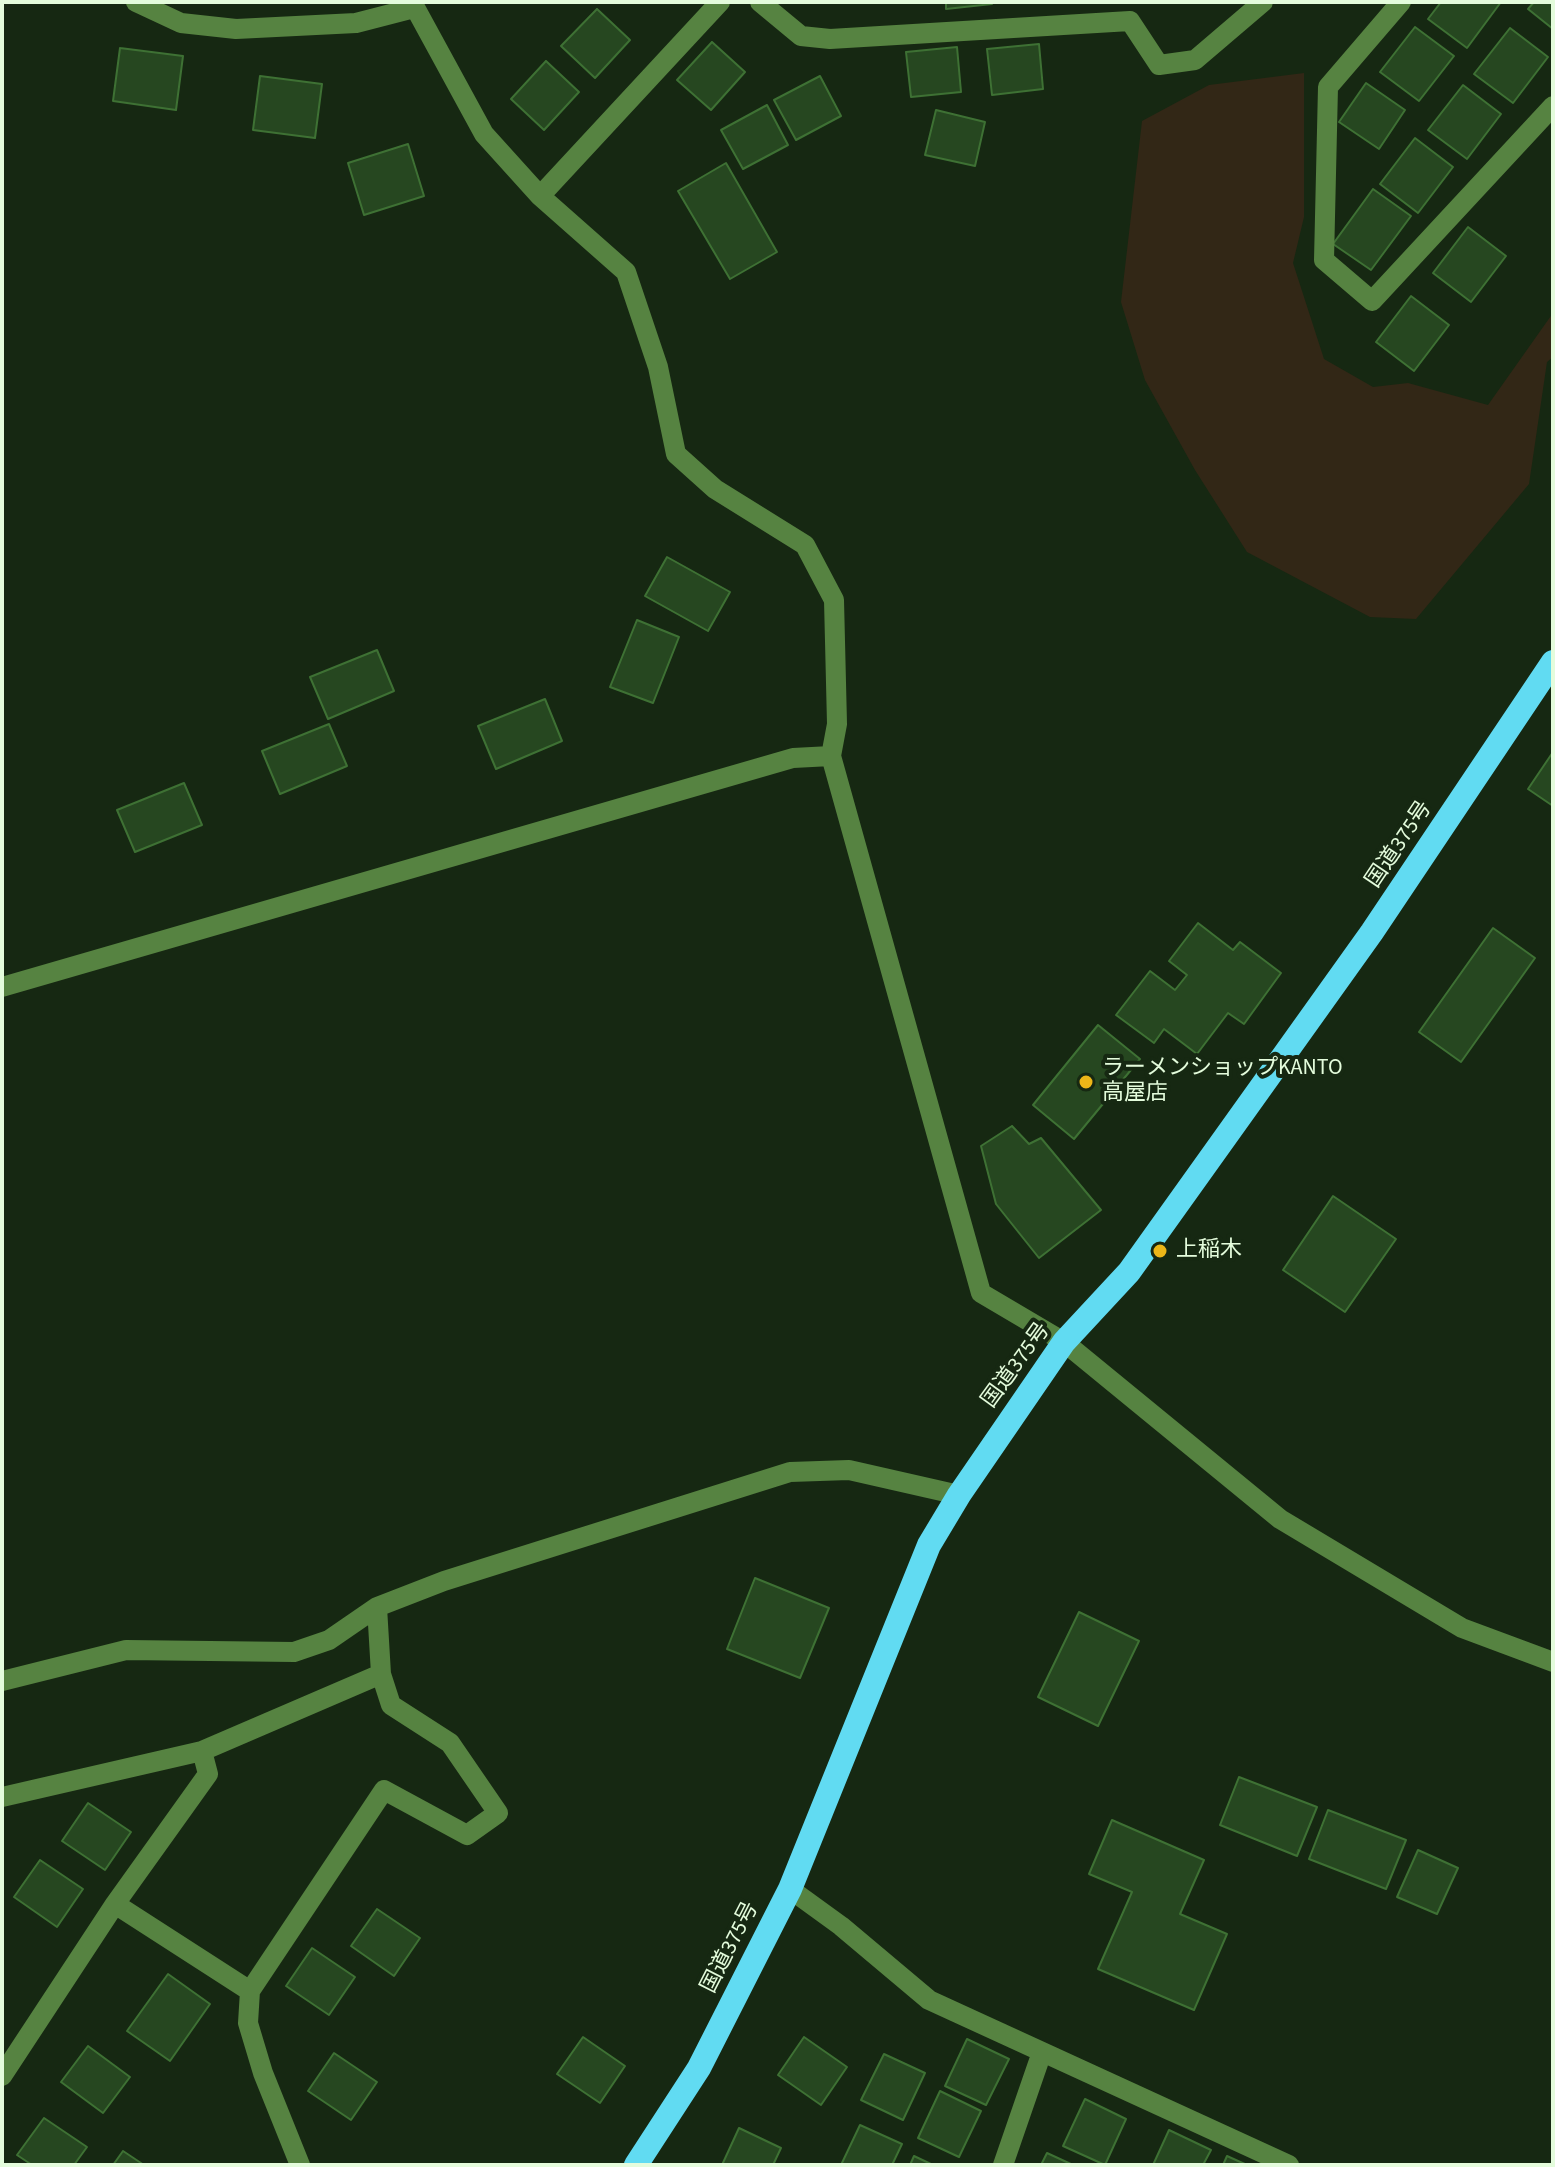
<!DOCTYPE html>
<meta charset="utf-8">
<style>
body{margin:0}
#map{position:relative;width:1555px;height:2167px;overflow:hidden;background:#162812;font-family:"Source Sans 3",sans-serif}
canvas{display:block}
.frame{position:absolute;inset:0;border:4px solid #e4fcdc;pointer-events:none}
</style>
<div id="map">
<canvas width="1555" height="2167"></canvas>
<div class="frame"></div>
</div>
<script>
const c = document.querySelector('canvas').getContext('2d');
c.lineJoin = 'round';
function fill(path, color) { c.fillStyle = color; c.fill(path, 'evenodd'); }
const shape = rows => new Path2D(rows.map(r => 'M' + r).join(''));
function stroke(path, color, width, dash) { c.strokeStyle = color; c.lineWidth = width; c.lineCap = dash ? 'butt' : 'round'; c.setLineDash(dash || []); c.stroke(path); }
function label(font, color, halo, rows, align = 'center') {
  c.font = font + ' "Source Sans 3","Noto Sans JP",sans-serif'; c.lineWidth = 8; c.setLineDash([]); c.textBaseline = 'middle'; c.strokeStyle = halo; c.fillStyle = color; for (const [text, x, y, turn = 0] of rows) {
    c.save(); c.translate(x, y); c.rotate((+turn || 0) * Math.PI / 180); c.textAlign = isNaN(turn) ? turn : align; if (halo) c.strokeText(text, 0, 0); c.fillText(text, 0, 0); c.restore();
  }
}
fill(shape([
 [1304,73,1304,217,1293,263,1324,359,1373,387,1408,383,1488,405,1553,313,1553,357,1547,362,1529,484,1416,619,1370,617,1247,552,1195,470,1145,380,1121,302,1142,121,1209,85]
]), '#322716');
const building = shape([
 [946,2,992,2,992,4,946,9,946,2],
 [1441,2,1501,2,1467,48,1428,19,1441,2],
 [1534,2,1553,2,1553,29,1528,9,1534,2],
 [597,9,630,40,595,78,561,46,597,9],
 [1415,27,1454,56,1419,101,1380,72,1415,27],
 [1510,28,1548,57,1513,103,1474,74,1510,28],
 [712,42,745,72,711,110,677,80,712,42],
 [1039,44,1043,89,992,95,987,49,1039,44],
 [957,47,961,92,911,97,906,52,957,47],
 [120,48,183,56,176,110,113,101,120,48],
 [546,61,579,92,544,130,511,99,546,61],
 [260,76,322,84,315,138,253,130,260,76],
 [820,76,841,116,796,140,774,100,820,76],
 [1366,83,1405,110,1379,149,1339,122,1366,83],
 [1463,85,1501,114,1467,159,1428,130,1463,85],
 [767,105,788,145,743,169,721,130,767,105],
 [936,110,985,122,975,166,925,155,936,110],
 [1415,138,1453,167,1418,213,1380,184,1415,138],
 [408,144,424,196,364,215,348,163,408,144],
 [726,163,777,252,730,279,678,191,726,163],
 [1373,189,1411,216,1371,270,1333,244,1373,189],
 [1468,227,1506,256,1471,302,1433,273,1468,227],
 [1411,296,1449,325,1414,371,1376,342,1411,296],
 [667,557,730,592,708,631,645,596,667,557],
 [637,620,679,637,653,703,610,687,637,620],
 [377,650,394,691,328,719,310,677,377,650],
 [545,699,562,741,496,769,478,726,545,699],
 [329,724,347,766,280,794,262,751,329,724],
 [1553,752,1553,806,1528,789,1553,752],
 [184,783,202,825,135,852,117,810,184,783],
 [1198,923,1233,950,1240,942,1281,973,1244,1024,1228,1013,1197,1054,1164,1029,1154,1043,1116,1015,1150,971,1175,990,1187,975,1169,961,1198,923],
 [1493,928,1535,958,1461,1062,1419,1032,1493,928],
 [1098,1025,1140,1059,1074,1139,1033,1105,1098,1025],
 [1012,1126,1029,1144,1041,1138,1101,1210,1039,1258,996,1204,981,1146,1012,1126],
 [1333,1196,1396,1239,1345,1312,1283,1270,1333,1196],
 [755,1578,829,1608,800,1678,727,1649,755,1578],
 [1079,1612,1139,1641,1098,1726,1038,1697,1079,1612],
 [1239,1777,1317,1807,1297,1856,1220,1825,1239,1777],
 [88,1803,131,1832,105,1870,62,1841,88,1803],
 [1328,1810,1406,1840,1386,1889,1309,1859,1328,1810],
 [1112,1820,1204,1860,1180,1914,1227,1934,1194,2010,1098,1969,1132,1892,1089,1874,1112,1820],
 [1418,1850,1458,1868,1437,1914,1397,1897,1418,1850],
 [40,1860,83,1889,57,1927,14,1897,40,1860],
 [377,1909,420,1938,394,1976,351,1946,377,1909],
 [312,1948,355,1977,329,2015,286,1986,312,1948],
 [168,1974,210,2004,170,2061,127,2031,168,1974],
 [583,2037,625,2066,600,2103,557,2074,583,2037],
 [804,2037,847,2067,821,2105,778,2075,804,2037],
 [967,2039,1009,2059,986,2105,945,2086,967,2039],
 [88,2046,130,2077,103,2113,61,2082,88,2046],
 [334,2053,377,2082,351,2120,308,2091,334,2053],
 [884,2054,925,2073,903,2120,861,2100,884,2054],
 [940,2091,981,2111,959,2157,918,2138,940,2091],
 [1085,2099,1126,2119,1105,2165,1063,2146,1085,2099],
 [44,2118,87,2147,74,2165,32,2165,17,2155,44,2118],
 [860,2125,902,2144,892,2165,841,2165,860,2125],
 [739,2128,781,2148,773,2165,722,2165,739,2128],
 [1169,2130,1211,2150,1203,2165,1153,2165,1169,2130],
 [123,2151,144,2165,113,2165,123,2151],
 [1047,2153,1073,2165,1041,2165,1047,2153],
 [914,2156,933,2165,910,2165,914,2156],
 [1227,2156,1247,2165,1223,2165,1227,2156]
]);
fill(building, '#264720');
stroke(building, '#3e7134', 2);
stroke(shape([
 [136,2,181,23,236,29,356,23,414,8],
 [412,2,484,134,540,196,626,272,658,367,676,454,715,489,805,545,834,600,837,724,831,756,981,1293,1064,1342,1280,1519,1462,1628,1553,1662],
 [760,2,801,36,830,39,1130,21,1159,65,1195,60,1263,2],
 [1401,2,1328,87,1324,260,1372,301,1553,106],
 [540,196,720,2],
 [2,987,793,758,831,756],
 [2,1681,126,1650,294,1652,329,1640,377,1607,444,1581,790,1472,849,1470,959,1495],
 [202,1751,381,1674,377,1607],
 [2,1797,202,1751,208,1774,115,1904,2,2076],
 [790,1889,841,1926,929,2000,1289,2165],
 [115,1904,250,1991],
 [300,2165,263,2073,248,2023,250,1991,384,1790,467,1835,498,1813,450,1743,391,1705,381,1674],
 [1003,2165,1042,2052]
]), '#568341', 20);
stroke(shape([
 [636,2165,699,2068,790,1889,929,1545,959,1495,1064,1342,1129,1272,1372,932,1553,662]
]), '#61dbf2', 24);
for (const [x, y, r, color] of [
 [1086,1082,8,"#ecb618"],
 [1160,1251,8,"#ecb618"]
]) { const dot = new Path2D(); dot.arc(x, y, r, 0, 2 * Math.PI); c.fillStyle = color; c.fill(dot); stroke(dot, '#162812', 3); }
label('22px', '#e4fcdc', '#162812', [
 ["国道375号",1400,845,-56],
 ["国道375号",1017,1366,-54],
 ["国道375号",731,1948,-63]
]);
label('22px', '#e4fcdc', '#162812', [
 ["ラーメンショップKANTO",1102,1069],
 ["高屋店",1102,1094],
 ["上稲木",1176,1251]
], 'left');
</script>
